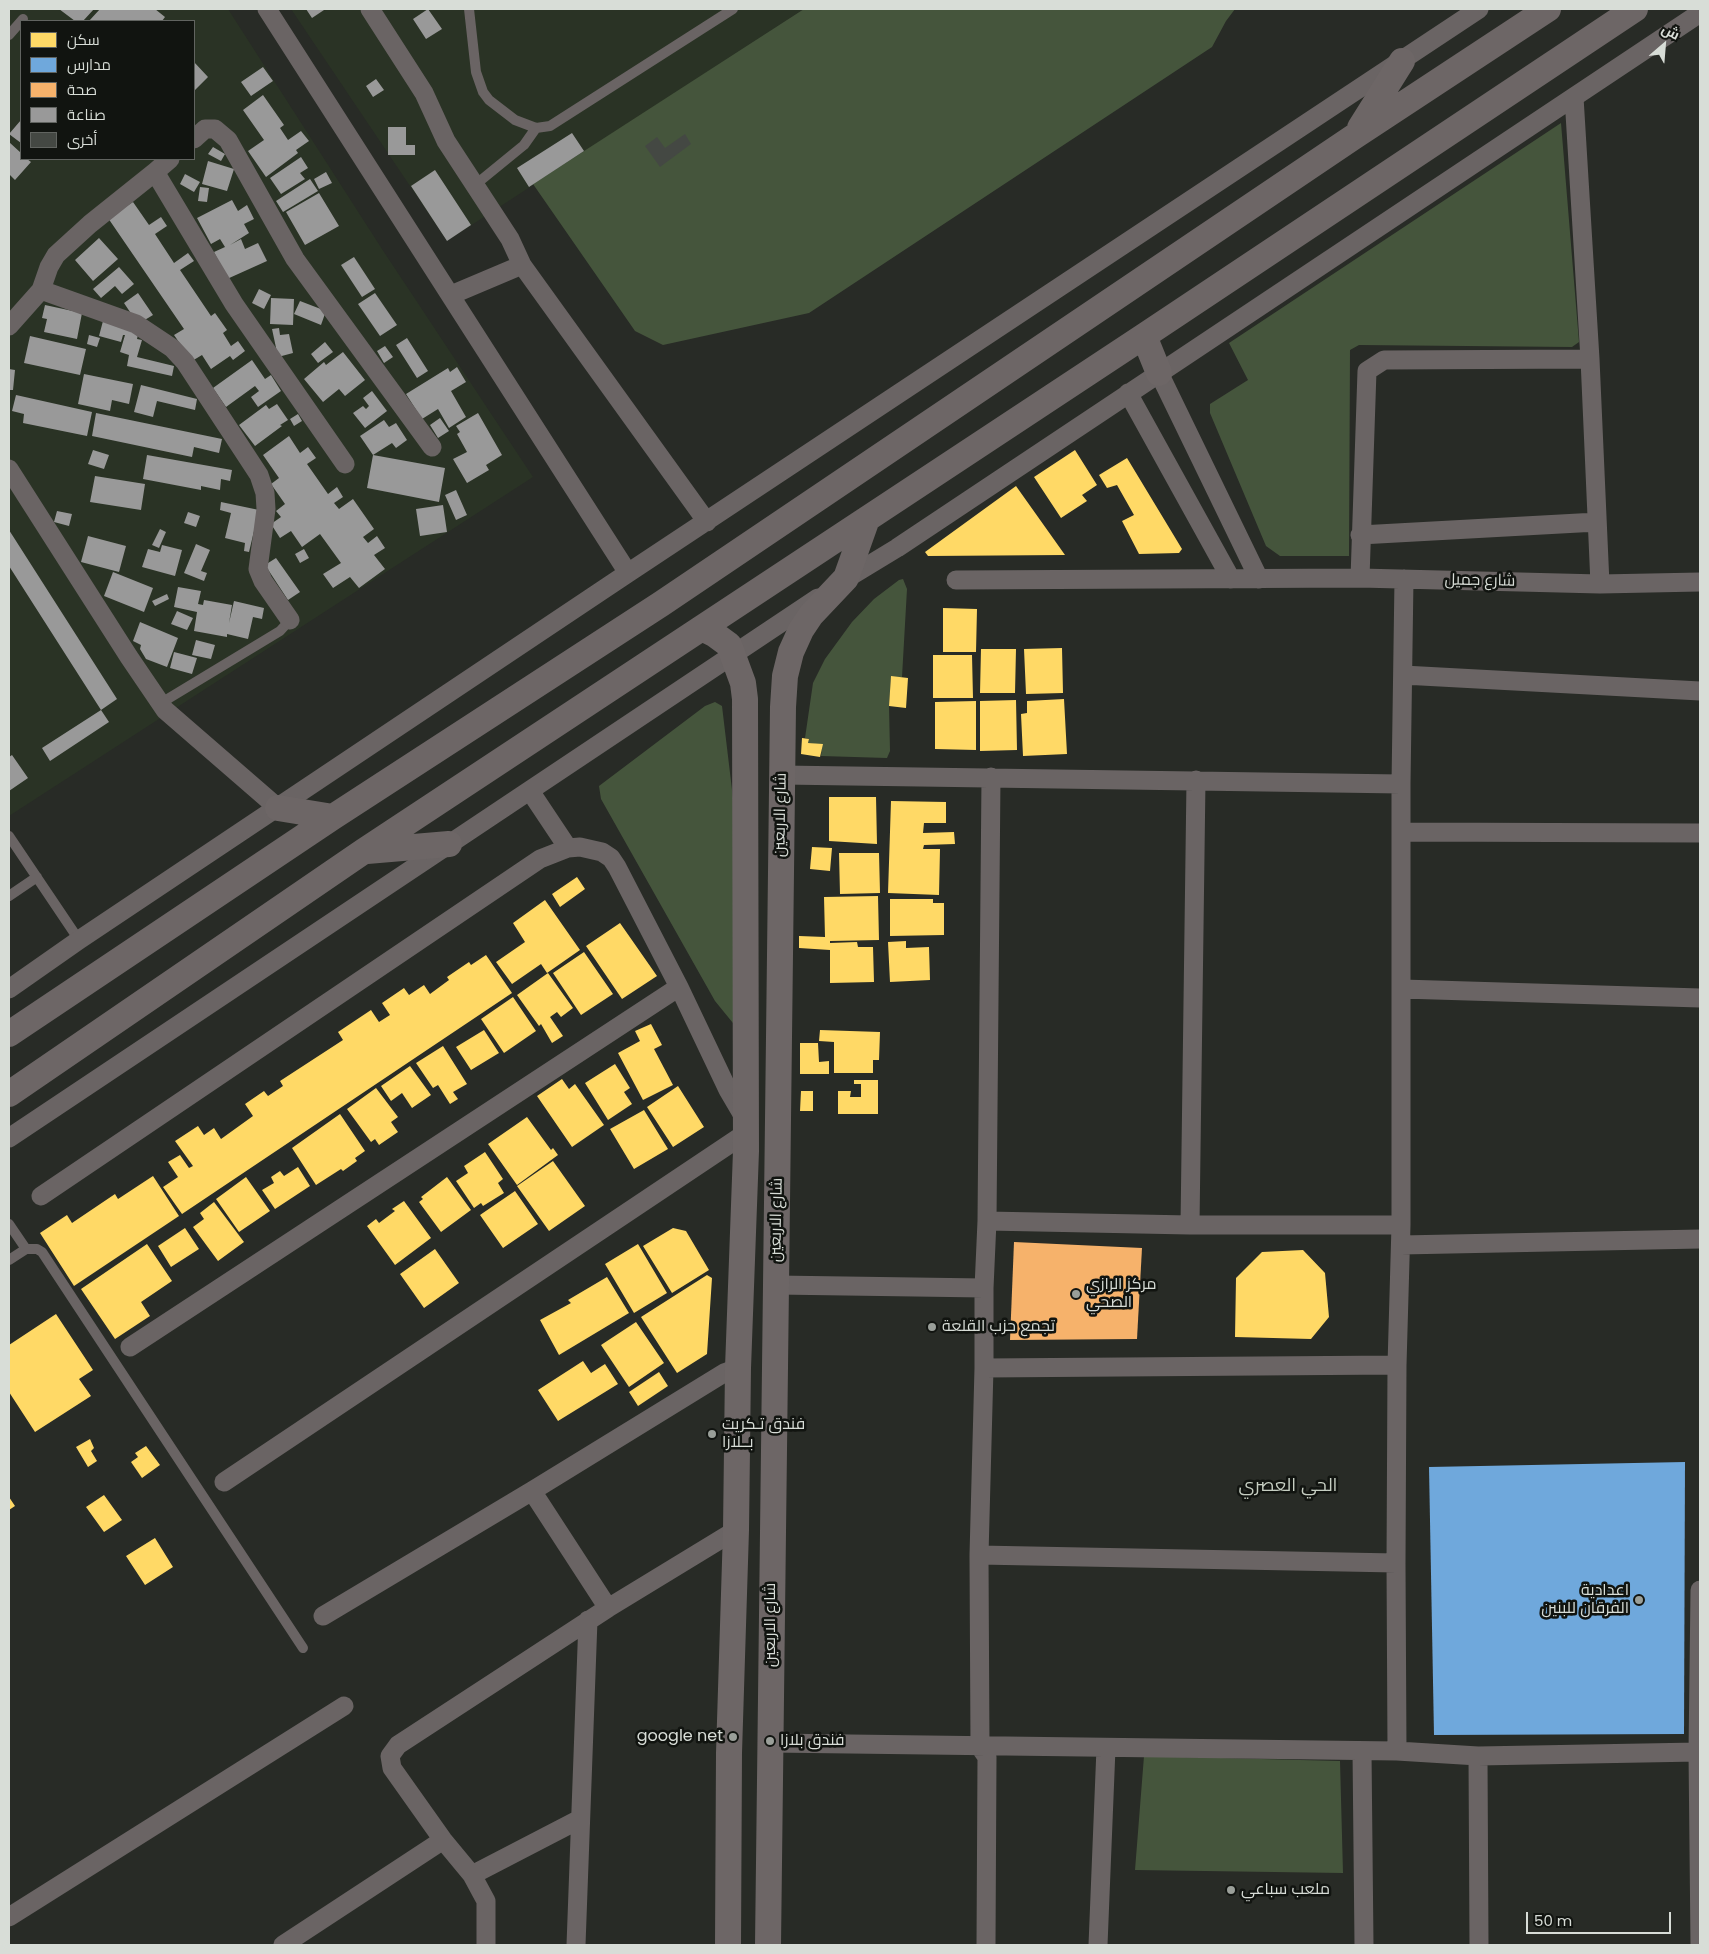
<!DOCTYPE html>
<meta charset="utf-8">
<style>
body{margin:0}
#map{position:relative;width:1709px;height:1954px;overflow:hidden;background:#282b26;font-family:Poppins,Cairo,sans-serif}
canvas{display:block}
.frame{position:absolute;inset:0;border:10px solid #d8ddd7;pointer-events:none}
.legend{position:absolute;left:20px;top:20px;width:175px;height:140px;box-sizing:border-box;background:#111410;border:1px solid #616460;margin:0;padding:6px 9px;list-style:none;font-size:15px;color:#d8ddd7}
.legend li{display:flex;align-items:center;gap:10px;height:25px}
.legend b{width:25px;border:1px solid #616460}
.north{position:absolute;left:1639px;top:20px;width:50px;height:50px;-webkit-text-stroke:4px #111410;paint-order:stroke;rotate:27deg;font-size:14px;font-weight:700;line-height:20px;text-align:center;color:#d8ddd7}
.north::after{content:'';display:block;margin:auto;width:18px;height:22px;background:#d8ddd7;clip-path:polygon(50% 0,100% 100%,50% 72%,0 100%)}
.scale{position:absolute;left:1526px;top:1912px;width:145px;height:22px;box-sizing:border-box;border:2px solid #d8ddd7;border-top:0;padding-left:6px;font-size:15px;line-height:18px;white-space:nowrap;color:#d8ddd7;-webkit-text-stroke:4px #111410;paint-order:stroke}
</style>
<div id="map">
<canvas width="1709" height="1954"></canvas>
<div class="frame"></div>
<ul class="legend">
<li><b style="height:14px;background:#ffd966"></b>سكن</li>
<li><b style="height:14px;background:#6fa8dc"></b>مدارس</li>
<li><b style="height:14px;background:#f6b26b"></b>صحة</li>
<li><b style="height:14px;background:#999"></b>صناعة</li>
<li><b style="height:14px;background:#444843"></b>أخرى</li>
</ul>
<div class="north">ش</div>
<div class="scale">50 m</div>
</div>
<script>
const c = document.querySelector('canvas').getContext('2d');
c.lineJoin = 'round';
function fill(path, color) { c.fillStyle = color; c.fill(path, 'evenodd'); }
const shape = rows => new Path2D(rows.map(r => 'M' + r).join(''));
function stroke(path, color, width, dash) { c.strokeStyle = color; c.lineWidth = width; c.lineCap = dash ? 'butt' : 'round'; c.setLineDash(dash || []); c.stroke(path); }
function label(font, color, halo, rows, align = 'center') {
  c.font = font + ' Poppins,Cairo,sans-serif'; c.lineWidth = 5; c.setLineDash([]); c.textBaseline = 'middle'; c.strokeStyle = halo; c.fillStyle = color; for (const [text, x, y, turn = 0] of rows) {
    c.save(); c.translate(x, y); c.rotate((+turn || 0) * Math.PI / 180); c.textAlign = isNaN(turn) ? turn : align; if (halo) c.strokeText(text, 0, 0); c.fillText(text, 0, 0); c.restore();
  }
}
fill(shape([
 [9,9,228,9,382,249,533,477,9,816],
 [21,21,194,21,194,159,21,159],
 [291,9,804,9,447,241]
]), '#2a3325');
fill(shape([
 [804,9,1235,9,1226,21,1212,47,809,313,663,345,635,331,533,184],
 [1561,123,1579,342,1572,347,1359,345,1350,350,1349,556,1280,556,1266,546,1210,413,1210,404,1248,380,1229,343],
 [903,579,907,589,902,677,891,677,889,706,890,751,887,758,821,756,822,745,808,743,809,739,805,738,813,683,825,659,852,622,874,599,899,580],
 [715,702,722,706,733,798,737,1028,715,1001,601,799,599,786,705,706],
 [1144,1756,1340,1761,1343,1873,1135,1870]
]), '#45553c');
fill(shape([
 [1075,450,1097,485,1082,495,1087,501,1061,518,1034,477],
 [1127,458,1182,549,1179,553,1139,554,1122,521,1134,515,1117,485,1107,488,1099,475],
 [1016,486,1065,555,928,556,925,552],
 [943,608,977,609,976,652,943,652],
 [1062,648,1063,693,1026,694,1024,649],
 [981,649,1016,649,1015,693,980,693],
 [933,655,972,655,973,698,933,698],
 [891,676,908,678,906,708,889,706],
 [1064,699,1067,754,1023,756,1021,714,1027,713,1027,701],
 [1016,700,1017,750,980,751,980,701],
 [976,701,976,750,935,749,935,702],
 [802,738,809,739,808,743,823,744,820,757,801,754],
 [829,797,876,797,877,844,829,841],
 [891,801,946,802,946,823,924,823,923,833,954,832,955,844,924,845,923,849,940,849,939,895,888,893],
 [812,847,832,848,830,871,810,869],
 [839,853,879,853,880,893,840,894],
 [577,877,585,889,560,907,552,894],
 [878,896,879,940,830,941,830,943,857,942,858,947,873,947,874,982,830,983,830,950,799,948,799,936,825,937,824,897],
 [890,899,933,899,933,903,944,903,944,935,890,936],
 [545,900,580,950,547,973,541,964,512,984,496,962,525,942,513,923],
 [620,923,657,976,622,999,586,946],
 [906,941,906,948,929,947,930,980,890,982,888,942],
 [584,952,613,994,581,1015,553,973],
 [486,955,512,993,182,1214,163,1187,178,1177,168,1162,180,1155,189,1168,193,1166,175,1141,198,1126,204,1135,214,1128,221,1139,253,1116,245,1104,264,1091,268,1096,283,1086,280,1081,343,1040,338,1032,371,1010,379,1022,390,1015,382,1003,404,988,409,995,424,985,430,994,449,980,447,977,469,962,471,965],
 [548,973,573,1008,561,1017,557,1012,550,1017,563,1036,552,1043,541,1024,539,1026,517,995],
 [513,997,536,1031,504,1053,481,1019],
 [651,1024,662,1045,654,1049,673,1085,643,1100,618,1053,640,1041,635,1031],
 [484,1030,499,1053,471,1070,456,1047],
 [820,1030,880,1032,879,1060,873,1060,873,1073,834,1073,834,1042,819,1041],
 [800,1043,818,1043,819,1062,829,1061,829,1074,800,1074],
 [443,1046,467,1084,453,1092,458,1099,450,1104,438,1085,433,1088,416,1063],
 [615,1064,630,1088,624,1092,632,1104,608,1120,585,1083],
 [410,1066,431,1095,412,1108,402,1093,391,1101,381,1086],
 [562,1079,569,1089,575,1084,604,1125,572,1147,537,1096],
 [854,1080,878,1080,878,1114,838,1114,838,1091,851,1091,850,1097,861,1097,861,1084,854,1084],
 [678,1086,704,1127,673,1147,647,1107],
 [376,1088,398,1117,391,1122,398,1132,379,1145,375,1139,371,1142,347,1109],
 [801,1091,813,1091,813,1111,800,1111],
 [644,1110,668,1149,634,1169,610,1129],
 [340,1114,365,1151,355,1158,357,1161,343,1171,341,1169,316,1185,292,1148],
 [527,1117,551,1150,553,1148,558,1155,517,1185,488,1144],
 [485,1152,503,1179,498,1183,504,1193,483,1206,481,1203,474,1208,456,1181,468,1173,464,1166],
 [553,1161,585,1206,549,1231,517,1186],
 [298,1167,310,1186,275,1209,262,1190,274,1183,271,1177,280,1171,284,1176],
 [153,1176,179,1216,74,1286,40,1233,67,1215,72,1223,115,1194,118,1199],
 [246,1177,270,1211,239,1232,216,1199],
 [447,1177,471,1210,441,1232,419,1202,423,1199,421,1197],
 [515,1191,538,1224,503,1248,480,1215],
 [404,1201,431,1238,395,1265,367,1226,376,1219,379,1223,395,1211,392,1209],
 [214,1202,244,1242,218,1261,193,1227,204,1219,200,1213],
 [185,1228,199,1249,171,1267,158,1246],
 [673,1228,686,1231,709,1270,672,1293,643,1246],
 [147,1244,172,1281,141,1302,150,1316,115,1339,81,1289],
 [638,1244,667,1293,634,1313,605,1264],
 [435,1249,459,1283,424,1308,400,1274],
 [1303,1250,1325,1273,1329,1317,1311,1339,1235,1337,1236,1278,1262,1252],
 [707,1275,712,1278,707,1354,677,1373,641,1317],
 [607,1277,629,1313,559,1355,540,1320,571,1303,568,1300],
 [56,1314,93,1370,79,1379,91,1396,35,1432,9,1392,9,1345],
 [636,1322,664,1363,629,1387,601,1345],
 [583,1361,591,1373,605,1364,618,1384,558,1421,538,1390],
 [659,1372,668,1386,638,1406,629,1392],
 [90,1439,94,1448,91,1451,97,1461,88,1467,76,1447],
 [146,1446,160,1465,142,1478,131,1462,138,1457,135,1453],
 [104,1495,122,1520,104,1532,86,1507],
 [9,1497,15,1506,9,1510],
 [155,1538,173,1567,145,1585,126,1556]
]), '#ffd966');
fill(shape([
 [1685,1462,1684,1734,1434,1735,1429,1467]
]), '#6fa8dc');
fill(shape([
 [1014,1242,1142,1248,1137,1339,1010,1340]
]), '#f6b26b');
fill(shape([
 [59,9,94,9,83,21,75,21],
 [100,9,155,9,165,17,162,21,89,21],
 [306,9,323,9,324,10,312,18],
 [428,9,442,29,426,39,413,19],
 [194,62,208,77,194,91],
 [263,67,273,81,251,96,241,82],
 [376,79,384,90,373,97,366,86],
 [263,95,284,125,280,128,288,140,301,131,309,141,296,150,298,153,266,177,248,151,264,140,243,110],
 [21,120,21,143,9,134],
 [388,127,406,127,406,145,415,145,415,155,388,155],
 [572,133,584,151,529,187,517,168],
 [9,142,21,153,21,159,27,159,31,162,15,180,9,174],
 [213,147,225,154,221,161,208,154],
 [301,157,308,168,300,173,305,179,281,194,270,178],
 [208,161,234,169,227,191,202,184],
 [435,170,471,225,447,241,411,186],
 [326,172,332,183,319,189,314,179],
 [185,174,200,182,194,192,180,184],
 [310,179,318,191,283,212,276,201],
 [200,187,209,188,207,202,198,201],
 [319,193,339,226,305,245,286,212],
 [232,200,238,211,247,205,254,219,244,224,249,233,230,245,241,239,245,249,258,243,267,261,227,279,214,252,225,247,220,239,211,244,197,218],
 [133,202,149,225,161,217,167,226,155,234,174,263,188,253,194,261,180,270,211,316,215,313,227,330,223,333,231,346,238,341,245,351,233,360,230,356,211,369,202,355,192,361,174,335,184,329,108,218],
 [99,238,118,259,93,281,75,260],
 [354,257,375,289,362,297,341,265],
 [119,267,134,284,122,294,115,286,101,298,93,289],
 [259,289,271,295,264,309,252,303],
 [138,293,153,315,138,324,124,303],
 [375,293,397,325,380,336,358,304],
 [271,298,294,299,293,325,270,324],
 [300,301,326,311,321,325,294,314],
 [45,305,82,313,77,339,44,332,47,319,42,318],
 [103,321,139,330,137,339,142,340,137,357,174,366,172,376,127,366,129,355,120,352,125,335,123,335,121,342,99,336],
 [279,328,280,335,289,334,293,353,278,357,272,329],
 [89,335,100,338,97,347,87,344],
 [30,336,86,349,80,375,24,363],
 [407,338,428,371,417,378,396,345],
 [325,342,333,352,318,363,311,354],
 [385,346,393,357,384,363,377,351],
 [343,352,365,380,345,396,339,389,323,402,304,379,324,362,326,365],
 [252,360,265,379,271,375,281,391,258,407,251,397,259,391,255,386,226,407,213,388],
 [457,367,466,382,451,391,466,417,449,428,438,409,422,419,406,394,448,368,450,372],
 [9,369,15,370,13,390,9,390],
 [84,374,133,384,129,404,112,400,110,411,78,404],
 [141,385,197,399,195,410,157,401,153,417,134,412],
 [372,391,387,411,365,428,353,413,363,406,366,409,369,406,363,398],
 [16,395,92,412,87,436,23,423,24,414,12,411],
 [277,404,288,420,280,425,282,426,255,446,239,425,266,405,269,409],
 [96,413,222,439,219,453,194,447,192,457,92,436],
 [478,413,502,455,486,465,489,470,467,483,453,459,467,452,457,434,460,432,456,426],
 [298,414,302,421,294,426,290,419],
 [440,418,449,431,438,438,430,425],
 [384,420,389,427,396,423,407,440,396,448,392,443,373,455,445,468,439,502,367,488,373,455,360,436],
 [289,436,300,453,308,447,316,458,307,464,328,494,337,487,343,497,334,503,339,509,353,499,374,529,363,537,368,543,377,536,385,548,374,555,385,569,359,588,350,577,333,588,323,574,341,563,320,534,302,547,291,531,280,538,271,524,281,517,276,511,285,504,271,484,279,478,263,455],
 [93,450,109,455,104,469,88,464],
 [147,455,232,470,230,481,221,479,220,490,201,486,201,490,143,479],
 [95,476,145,484,141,510,90,502],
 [456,490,467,515,456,520,445,495],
 [221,502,259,510,249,552,244,551,245,543,225,538,231,513,220,510],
 [443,505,447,532,420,536,416,509],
 [57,511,72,514,69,526,54,522],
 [188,512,200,516,196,527,184,523],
 [160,529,166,532,159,548,152,545],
 [9,530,117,699,101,710,9,566],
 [88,536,126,546,119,572,81,562],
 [196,544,210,550,201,571,207,573,204,581,184,573],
 [162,545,182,550,175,576,142,567,148,549,160,552],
 [304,549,309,558,300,563,295,554],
 [276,558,300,592,288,600,265,565],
 [113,572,153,588,144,612,104,596],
 [178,587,201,591,198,604,203,605,204,600,232,605,229,623,234,601,264,608,262,619,253,617,248,639,227,634,227,637,194,631,197,612,174,607],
 [167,594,169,599,155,606,152,601],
 [177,611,193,618,187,630,171,624],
 [140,622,178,638,167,667,146,659,140,649,141,645,133,641],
 [196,640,215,645,211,659,192,655],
 [174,652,197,658,192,674,170,668],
 [101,710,109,722,50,761,42,748],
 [12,755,28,778,9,791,9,757]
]), '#999');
fill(shape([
 [685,134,691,144,660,167,645,146,657,137,665,148]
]), '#444843');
stroke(shape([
 [469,9,476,72,483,92,489,100,515,120,536,128,550,126,733,9],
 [9,35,23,19],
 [475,185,524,145,536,128],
 [161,703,280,631,290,620],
 [9,836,79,940],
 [9,896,37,877],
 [9,1224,26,1249],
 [9,1260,26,1249,37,1249,42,1252,303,1648]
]), '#6a6464', 10);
stroke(shape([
 [267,9,628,573],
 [370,9,424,93,446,141,510,239,522,265,451,295],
 [1574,97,1590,359,1600,584],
 [194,139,205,129,215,129,228,140,295,259,432,447],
 [155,172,170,159],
 [522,265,707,522],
 [41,290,49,267,56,255,90,224,155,172,234,304,345,464],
 [9,326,41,290,136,324,172,348,185,362,259,475,265,493,266,509,258,569,263,581,290,620],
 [1159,373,1259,579],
 [1128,393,1231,579],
 [9,469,129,657,165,710,278,808],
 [1360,535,1597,522],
 [1360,578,1367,371,1384,360,1590,359],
 [956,580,1360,578,1600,584,1700,582],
 [841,582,897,548,1700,13],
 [1403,675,1700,691],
 [782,775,1401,784],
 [991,777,987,1221,1190,1225,1401,1225],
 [530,791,568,848],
 [1403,832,1700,833],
 [9,989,79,940,628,573,1479,9],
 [1402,989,1700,998],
 [9,1138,818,598],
 [41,1196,540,859,568,848,580,847,602,852,611,858,617,867,679,987,728,1090,745,1119],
 [1190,1225,1196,780],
 [1401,1245,1700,1239],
 [776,1285,984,1288],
 [130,1347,679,987],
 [984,1368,1397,1365],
 [224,1482,746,1133],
 [979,1555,1396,1563],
 [608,1608,736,1530],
 [323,1616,532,1491,724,1373,738,1368],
 [771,1743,1397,1751,1478,1756,1698,1752],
 [1362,1751,1364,1945],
 [1397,1751,1396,1563,1397,1365,1401,1225,1401,784,1404,579],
 [1478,1756,1479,1945],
 [472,1875,580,1819],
 [9,1917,344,1706],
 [283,1945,443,1840],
 [486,1945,486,1901,472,1875,443,1840,392,1768,390,1756,398,1745,608,1608,532,1491],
 [576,1945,588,1620],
 [986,1945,987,1757,980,1747,979,1555,984,1368,984,1288,987,1221],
 [1098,1945,1106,1748],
 [1700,1945,1698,1752,1700,1590]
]), '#6a6464', 19);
stroke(shape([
 [1360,128,1402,61],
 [1144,336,1159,373],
 [702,628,714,634,729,645,743,683,745,699,746,1151,738,1368,736,1530,729,1753,728,1945],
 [278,808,333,817],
 [367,851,449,844],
 [9,1034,333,817,661,604,1355,136,1548,9],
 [9,1094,364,851,1144,336,1635,9],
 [768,1945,783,707,785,676,791,652,801,630,811,615,846,578,867,519]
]), '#6d6666', 26);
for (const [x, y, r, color] of [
 [1076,1294,5,"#9a9f99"],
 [932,1327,5,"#9a9f99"],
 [712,1434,5,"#9a9f99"],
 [1639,1600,5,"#9a9f99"],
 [733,1737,5,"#9a9f99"],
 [770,1741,5,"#9a9f99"],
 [1231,1890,5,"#9a9f99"]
]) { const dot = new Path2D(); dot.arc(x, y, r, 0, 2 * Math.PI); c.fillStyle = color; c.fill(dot); stroke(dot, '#111410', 2); }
label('16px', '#d8ddd7', '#111410', [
 ["شارع جميل",1480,581,1],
 ["شارع الاربعين",781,815,-89],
 ["شارع الاربعين",777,1220,-89],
 ["شارع الاربعين",771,1625,-90]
]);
label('16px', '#d8ddd7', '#111410', [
 ["مركز الرازي",1086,1285],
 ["الصحي",1086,1303],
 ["تجمع حزب القلعة",942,1327],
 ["فندق تـكريت",722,1425],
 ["بــلازا",722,1443],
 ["اعدادية",1629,1591,"right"],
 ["الفرقان للبنين",1629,1609,"right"],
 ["google net",723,1737,"right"],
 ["فندق بلازا",780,1741],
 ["ملعب سباعي",1241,1890]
], 'left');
label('18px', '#c6cec2', '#111410', [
 ["الحي العصري",1288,1486]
]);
</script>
